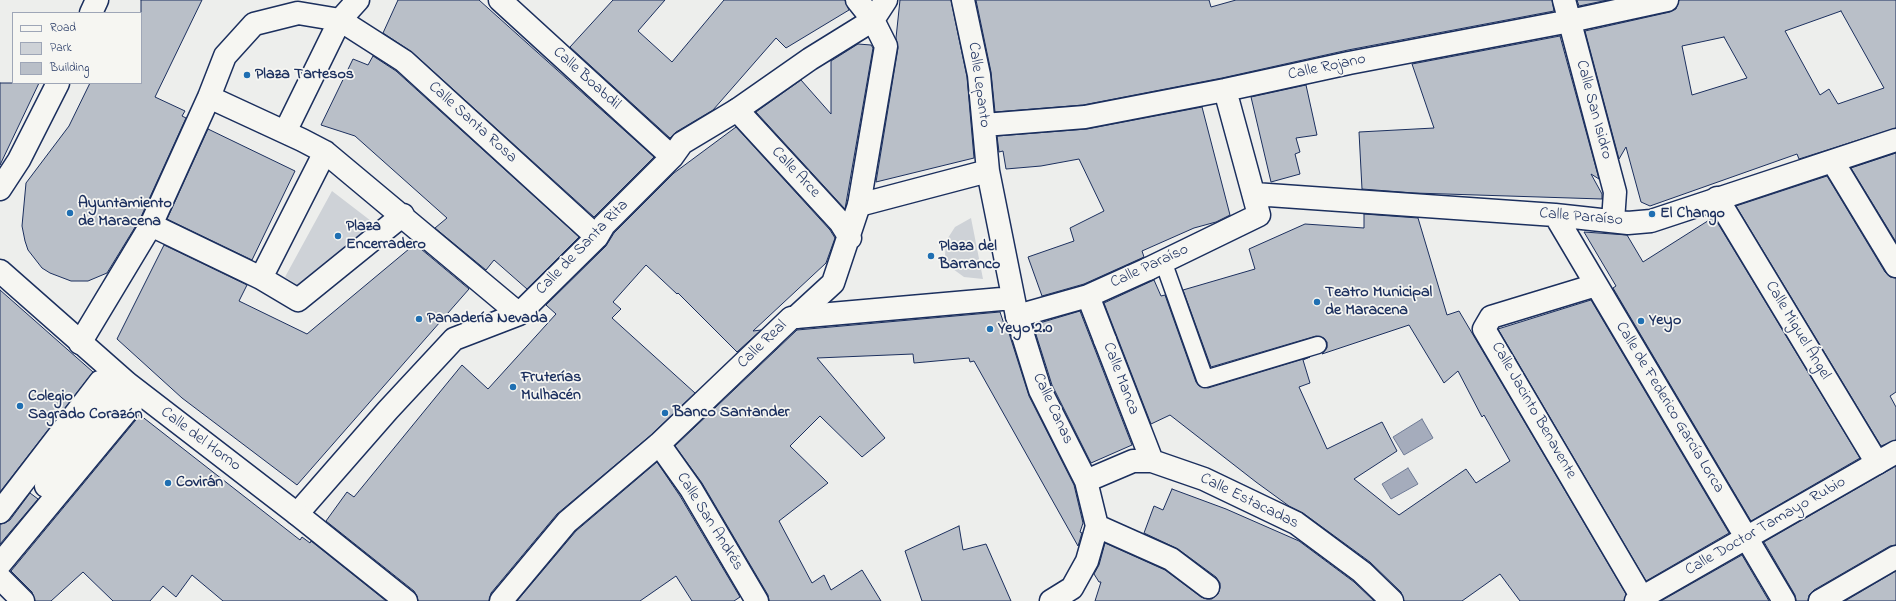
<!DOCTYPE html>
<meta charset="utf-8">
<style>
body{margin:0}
#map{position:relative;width:1896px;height:601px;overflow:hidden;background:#edeeec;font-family:"Indie Flower",sans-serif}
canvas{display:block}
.legend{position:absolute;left:12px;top:12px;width:130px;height:72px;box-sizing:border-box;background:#f6f6f2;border:1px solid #9ea6b7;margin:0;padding:5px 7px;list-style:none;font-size:12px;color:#1b2f5e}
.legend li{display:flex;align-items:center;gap:8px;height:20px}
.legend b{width:20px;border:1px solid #9ea6b7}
</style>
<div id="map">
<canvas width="1896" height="601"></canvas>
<ul class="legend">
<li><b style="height:5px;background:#f6f6f2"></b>Road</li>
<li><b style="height:11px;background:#ced2d7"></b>Park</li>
<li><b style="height:11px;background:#b9bfc8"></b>Building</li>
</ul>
</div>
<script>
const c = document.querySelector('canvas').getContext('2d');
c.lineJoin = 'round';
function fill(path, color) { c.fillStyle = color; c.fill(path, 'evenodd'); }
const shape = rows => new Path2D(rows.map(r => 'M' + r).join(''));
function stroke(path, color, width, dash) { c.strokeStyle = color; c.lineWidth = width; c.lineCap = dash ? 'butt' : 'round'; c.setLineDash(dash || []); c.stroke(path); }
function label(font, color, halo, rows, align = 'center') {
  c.font = font + ' "Indie Flower",sans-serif'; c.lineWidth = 3.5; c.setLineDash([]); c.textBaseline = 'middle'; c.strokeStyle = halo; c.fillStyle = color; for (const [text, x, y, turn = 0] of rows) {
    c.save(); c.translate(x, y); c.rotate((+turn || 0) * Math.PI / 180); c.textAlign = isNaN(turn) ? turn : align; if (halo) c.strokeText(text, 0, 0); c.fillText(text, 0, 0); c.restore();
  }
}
fill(shape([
 [332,191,375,224,299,286,285,277],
 [971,218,983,279,964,277,953,269,945,256,946,241,955,227]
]), '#ced2d7');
const water = shape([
 [1422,419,1433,438,1404,455,1393,437,1422,419],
 [1408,468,1418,484,1391,499,1382,484,1408,468]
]);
fill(water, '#a5acbc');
stroke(water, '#6e7a96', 1);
const building = shape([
 [141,0,202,0,155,97,185,111,182,116,186,118,140,219,107,273,88,281,71,281,50,273,42,268,28,250,25,241,22,226,26,183,69,126,90,83,141,83,141,0],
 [398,0,479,0,654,157,594,217,412,52,383,33,398,0],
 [613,0,665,0,638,31,672,62,724,0,845,0,849,10,786,48,776,38,713,110,676,132,670,138,570,47,613,0],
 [900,0,951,0,967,77,974,158,876,182,898,48,896,38,900,0],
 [976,0,1209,0,1211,7,1236,0,1552,0,1554,11,1348,50,1222,78,1083,105,995,112,991,72,976,0],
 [1577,0,1608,0,1579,6,1577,0],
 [1679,0,1896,0,1896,128,1799,159,1797,154,1650,206,1641,202,1626,147,1619,159,1585,31,1670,12,1676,9,1679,0],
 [1841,11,1884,88,1838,104,1829,89,1820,95,1785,31,1841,11],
 [1724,37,1747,78,1692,95,1682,46,1724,37],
 [1560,36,1599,179,1591,174,1602,194,1602,199,1414,193,1362,189,1359,132,1434,128,1412,64,1560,36],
 [858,44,871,45,873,48,845,209,756,112,801,80,831,114,831,61,858,44],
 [373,56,396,71,579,237,527,289,494,260,486,270,435,228,447,218,355,136,321,125,353,59,368,65,373,56],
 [0,83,39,83,0,165,0,83],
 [1306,85,1317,135,1296,138,1300,152,1295,154,1300,174,1271,182,1251,97,1306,85],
 [1202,107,1230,215,1216,222,1194,228,1142,251,1144,257,1084,284,1042,296,1028,257,1074,241,1070,228,1104,211,1079,159,1041,166,1006,169,1003,151,999,152,997,136,1087,129,1202,107],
 [736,127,830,230,835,238,826,263,753,331,761,330,737,352,678,293,677,294,646,265,613,302,621,309,612,318,695,393,651,435,557,514,491,593,489,601,418,601,417,596,414,591,326,521,347,492,354,497,462,365,488,389,556,314,546,305,606,246,614,233,674,173,736,127],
 [208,129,295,171,252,260,167,219,208,129],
 [1896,153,1896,242,1851,168,1896,153],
 [1827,176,1885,272,1890,277,1896,278,1896,392,1890,396,1896,407,1896,440,1881,446,1736,206,1827,176],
 [1364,214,1418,218,1447,315,1459,311,1626,594,1624,601,1520,601,1500,574,1462,601,1404,601,1401,592,1370,562,1303,513,1289,506,1256,482,1170,415,1151,424,1104,303,1154,280,1161,296,1165,295,1196,382,1199,386,1208,388,1310,357,1303,360,1310,383,1299,387,1327,449,1382,422,1397,451,1354,479,1399,515,1466,469,1476,483,1510,461,1484,415,1482,417,1458,371,1444,383,1409,325,1322,354,1327,348,1327,342,1324,338,1316,336,1211,367,1183,290,1255,269,1249,249,1305,224,1364,228,1364,214],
 [1714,217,1860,458,1751,521,1613,288,1616,286,1584,232,1627,235,1643,262,1714,217],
 [415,244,469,289,297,485,182,398,117,339,164,245,247,285,239,301,307,334,415,244],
 [0,290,93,372,0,492,0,290],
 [1591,300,1729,533,1646,581,1498,329,1591,300],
 [1080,311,1132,445,1091,463,1052,385,1033,325,1080,311],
 [1000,312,1006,330,1008,330,1029,396,1074,485,1083,523,1080,532,1082,533,1078,546,974,361,970,362,969,358,914,363,913,354,817,358,885,438,862,457,820,416,790,446,828,483,779,521,812,583,824,575,831,590,862,570,881,601,769,601,768,595,702,483,675,446,797,330,1000,312],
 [140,415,300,540,302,537,310,543,311,541,386,601,223,601,192,575,176,597,163,586,150,601,113,601,83,572,51,601,35,601,32,592,11,571,140,415],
 [657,462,680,496,740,597,734,601,692,601,676,576,640,601,517,601,576,531,657,462],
 [1896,466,1896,545,1890,546,1814,590,1809,595,1808,601,1796,601,1795,595,1764,542,1896,466],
 [1172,489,1226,509,1299,541,1354,582,1374,601,1095,601,1101,582,1099,582,1094,574,1099,565,1105,543,1165,570,1201,597,1207,599,1212,599,1218,594,1220,588,1220,583,1216,577,1178,549,1144,533,1154,506,1163,510,1172,489],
 [30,493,38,499,0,544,0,524,5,523,10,520,30,493],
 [959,526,963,550,986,544,1011,601,922,601,905,551,959,526],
 [1742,555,1769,601,1661,601,1742,555],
 [1896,571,1896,601,1845,601,1896,571]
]);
fill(building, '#b9bfc8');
stroke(building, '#1b2f5e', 1);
const service = shape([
 [1163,261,1205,379,1318,345]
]);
const pedestrian = shape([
 [737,110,840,222,850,238],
 [1717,198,1877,463],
 [1088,296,1105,340],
 [1017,316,1088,296,1148,269],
 [659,444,691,489,757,601],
 [46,486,126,384],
 [0,512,100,382,131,406,0,564],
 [0,578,23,601],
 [501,601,567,522,659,444,791,318,796,317,833,283,859,205],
 [1820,601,1896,557]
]);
const minor = shape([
 [500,0,672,157],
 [857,0,873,20,886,46,859,205,988,171],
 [963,0,979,75,988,171,1017,316,1040,390,1086,481,1097,526,1087,561,1072,588,1051,601],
 [1564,0,1615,192,1613,221],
 [91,13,97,0],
 [209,97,302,140,325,152,519,314],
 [984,125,1085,117,1225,90,1349,63,1570,21,1667,0],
 [285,132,340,20,358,0],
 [1833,162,1896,266],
 [0,189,19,160,58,83],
 [1254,194,1555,215,1628,223,1651,221,1896,140],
 [1555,215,1784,601],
 [151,225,261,278,298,300,403,215],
 [1148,269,1259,215,1225,90],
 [261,278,325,152],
 [1596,285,1491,317,1484,329,1644,601],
 [796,317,1013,298],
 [1105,340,1152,461],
 [80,343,151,225,209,97,225,56,254,24,298,13,340,20,404,61,597,237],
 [1086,481,1133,461,1152,461,1204,479,1296,523,1362,572,1392,601],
 [297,514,388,410,454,339,519,314,597,237,604,225,672,157,682,143,737,110,810,59,873,20,886,0],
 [1097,526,1171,559,1208,587],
 [1636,601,1896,452]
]);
const tertiary = shape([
 [0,271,127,383,297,514,406,601]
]);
stroke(service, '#1b2f5e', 19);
stroke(pedestrian, '#1b2f5e', 25);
stroke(minor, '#1b2f5e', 25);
stroke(tertiary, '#1b2f5e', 25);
stroke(service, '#f6f6f2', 16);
stroke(pedestrian, '#f6f6f2', 22);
stroke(minor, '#f6f6f2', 22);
stroke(tertiary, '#f6f6f2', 22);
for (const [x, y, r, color] of [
 [247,75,4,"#1f6fb2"],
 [70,213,4,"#1f6fb2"],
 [1652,214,4,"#1f6fb2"],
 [338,236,4,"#1f6fb2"],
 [931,256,4,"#1f6fb2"],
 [1317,302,4,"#1f6fb2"],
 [419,319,4,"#1f6fb2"],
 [1641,321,4,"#1f6fb2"],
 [990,329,4,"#1f6fb2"],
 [513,387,4,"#1f6fb2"],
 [20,406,4,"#1f6fb2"],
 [665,413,4,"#1f6fb2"],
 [168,483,4,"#1f6fb2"]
]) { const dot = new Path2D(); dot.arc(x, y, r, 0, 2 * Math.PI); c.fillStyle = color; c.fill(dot); stroke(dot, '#f6f6f2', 1.5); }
label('16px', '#1b2f5e', '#f6f6f2', [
 ["Calle Rojano",1327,68,-12],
 ["Calle Boabdil",586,79,42],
 ["Calle Lepanto",978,85,82],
 ["Calle San Isidro",1593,110,75],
 ["Calle Santa Rosa",472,123,42],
 ["Calle Arce",795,173,47],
 ["Calle Paraíso",1581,218,5],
 ["Calle de Santa Rita",583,248,-46],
 ["Calle Paraíso",1150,267,-25],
 ["Calle Miguel Ángel",1797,331,59],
 ["Calle Real",763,345,-44],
 ["Calle Manca",1120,379,69],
 ["Calle de Federico García Lorca",1669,408,59],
 ["Calle Canas",1052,409,65],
 ["Calle Jacinto Benavente",1533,411,60],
 ["Calle del Horno",200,440,37],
 ["Calle Estacadas",1249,502,26],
 ["Calle San Andrés",709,522,58],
 ["Calle Doctor Tamayo Rubio",1766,527,-30]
]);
label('bold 16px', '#1b2f5e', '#f6f6f2', [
 ["Plaza Tartesos",255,75],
 ["Ayuntamiento",78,204],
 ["de Maracena",78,222],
 ["El Chango",1660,214],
 ["Plaza",346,227],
 ["Encerradero",346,245],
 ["Plaza del",939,247],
 ["Barranco",939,265],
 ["Teatro Municipal",1325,293],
 ["de Maracena",1325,311],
 ["Panadería Nevada",427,319],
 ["Yeyo",1649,321],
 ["Yeyo 2.0",998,329],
 ["Fruterías",521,378],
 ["Mulhacén",521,396],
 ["Colegio",28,397],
 ["Sagrado Corazón",28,415],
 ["Banco Santander",673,413],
 ["Covirán",176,483]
], 'left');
</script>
